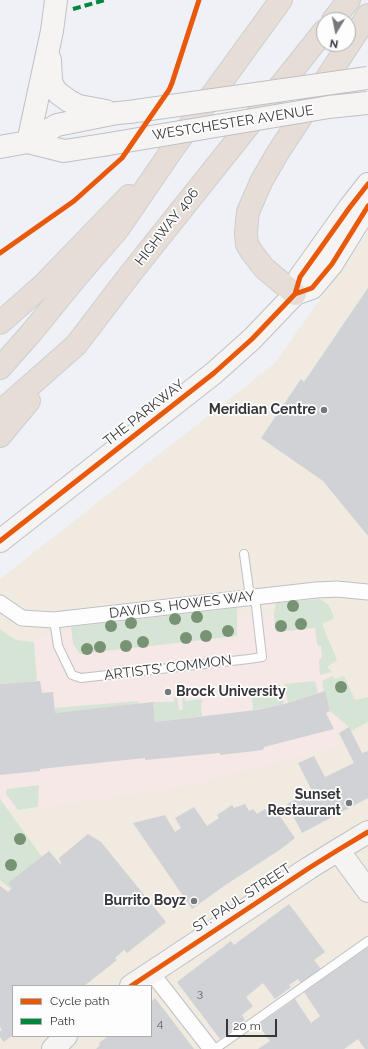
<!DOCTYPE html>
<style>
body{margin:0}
#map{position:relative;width:368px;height:1049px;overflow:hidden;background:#f0f1f6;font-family:Raleway,sans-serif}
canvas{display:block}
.legend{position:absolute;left:12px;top:985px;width:140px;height:52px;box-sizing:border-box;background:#fdfdfd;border:1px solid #adaeaf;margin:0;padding:5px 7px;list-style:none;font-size:12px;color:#36373b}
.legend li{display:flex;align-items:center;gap:8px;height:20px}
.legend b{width:20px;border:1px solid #adaeaf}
.north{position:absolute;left:316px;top:12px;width:40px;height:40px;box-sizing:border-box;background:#fdfdfd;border:1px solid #adaeaf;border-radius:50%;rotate:190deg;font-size:11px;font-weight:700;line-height:16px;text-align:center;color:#36373b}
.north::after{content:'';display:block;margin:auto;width:14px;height:18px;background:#77787c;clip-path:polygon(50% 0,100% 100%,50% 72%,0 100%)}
.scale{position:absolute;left:226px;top:1019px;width:51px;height:18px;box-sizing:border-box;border:2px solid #36373b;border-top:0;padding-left:5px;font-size:12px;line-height:14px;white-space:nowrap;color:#36373b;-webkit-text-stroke:3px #fdfdfd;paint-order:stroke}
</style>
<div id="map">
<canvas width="368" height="1049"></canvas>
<ul class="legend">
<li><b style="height:5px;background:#e8590c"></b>Cycle path</li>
<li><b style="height:5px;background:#00873e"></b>Path</li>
</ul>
<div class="north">N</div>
<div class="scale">20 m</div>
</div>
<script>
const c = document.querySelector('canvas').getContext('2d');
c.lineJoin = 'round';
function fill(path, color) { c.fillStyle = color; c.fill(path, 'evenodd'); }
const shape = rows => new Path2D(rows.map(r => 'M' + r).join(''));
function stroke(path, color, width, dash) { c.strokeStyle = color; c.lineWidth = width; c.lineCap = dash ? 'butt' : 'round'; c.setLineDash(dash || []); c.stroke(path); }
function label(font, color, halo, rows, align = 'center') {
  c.font = font + ' Raleway,sans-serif'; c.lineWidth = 3.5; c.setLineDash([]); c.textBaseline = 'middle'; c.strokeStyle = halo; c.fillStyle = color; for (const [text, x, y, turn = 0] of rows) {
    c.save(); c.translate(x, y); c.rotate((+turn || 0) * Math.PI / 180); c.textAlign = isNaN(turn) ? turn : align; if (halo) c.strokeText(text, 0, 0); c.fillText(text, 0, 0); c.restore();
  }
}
fill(shape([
 [368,232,368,1049,0,1049,0,579,274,364],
 [13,986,151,986,151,1036,13,1036]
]), '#f0eae1');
fill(shape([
 [315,611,344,729,335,734,341,746,182,788,39,808,19,810,0,809,0,656,53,631]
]), '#f5e8e6');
fill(shape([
 [319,599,328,604,334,617,333,619,322,624,337,660,328,666,328,668,332,672,320,675,319,660,322,657,321,646,318,646,317,643,315,628,278,632,276,631,275,629,274,614,276,603],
 [237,608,237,636,80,654,73,644,71,627],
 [0,629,11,637,17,640,34,642,37,681,0,684],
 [332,676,335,679,344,676,355,700,368,697,368,722,351,731,349,727,330,711,325,692,324,692,322,681],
 [315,681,318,693,288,703,284,684],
 [280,685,284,704,253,710,251,688],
 [186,695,184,698,186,701,202,699,202,702,201,703,202,716,155,722,153,702,174,702,174,697,177,696,179,710,183,710,182,696],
 [138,701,139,704,55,713,55,708],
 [39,785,38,807,18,810,6,794,7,789],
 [0,799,42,857,11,889,0,880]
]), '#d6e4d5');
fill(shape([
 [368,288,368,536,323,481,261,438,301,379,304,382],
 [40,681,42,693,53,692,55,713,153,702,155,722,256,710,288,703,325,691,330,711,326,713,334,729,264,747,263,750,220,755,220,753,145,760,145,758,40,769,40,771,0,775,0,684],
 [349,727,362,753,368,751,368,798,302,833,287,804,312,791,298,763,314,756,325,777,354,763,339,733],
 [245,804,249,811,253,809,257,814,265,809,272,816,277,812,295,838,281,849,224,886,192,909,133,823,165,815,175,832,181,828,175,818,194,807,207,826,219,818,217,815,232,805,234,808],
 [88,834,101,842,166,922,127,953,124,950,115,958,117,960,84,986,13,986,13,1035,4,1042,0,1037,0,1031,2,1030,0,1027,0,886,8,892,12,888,8,883,49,851,62,866,59,858],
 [289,904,325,952,314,960,321,969,301,983,298,979,289,985,291,987,275,999,263,983,246,997,253,1006,242,1015,245,1020,220,1039,177,982,231,941,234,945],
 [368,947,368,1049,365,1049,358,1039,344,1049,258,1049,270,1041,258,1025,295,999,311,1023,320,1016,304,992],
 [155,998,194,1049,96,1049,100,1045,99,1043,108,1036,151,1036,151,1002]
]), '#d1d2d6');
const lane = shape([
 [244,554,250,597],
 [54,620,58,646,72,675,81,678,249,659,262,657,255,597],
 [215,1049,368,941]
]);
const street = shape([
 [0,603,22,618,54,620,316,590,337,589,368,592],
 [151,972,211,1049]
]);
const secondary = shape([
 [50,60,51,81,54,88,58,93,69,101,79,106,106,111],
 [28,142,52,31,56,0],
 [28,142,64,151,103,145],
 [0,147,28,142,57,125,117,113,129,112],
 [295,294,300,277,350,207,368,184],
 [0,541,214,373,252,339,295,294,312,288,332,264,368,206],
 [338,850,368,891],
 [131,986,309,868,338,850,368,832],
 [53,1049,66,1036]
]);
const highway = shape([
 [333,20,349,0],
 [295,294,264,268,251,251,247,244,246,234,247,220,248,212,261,182,277,154,368,15],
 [0,323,43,285,129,196],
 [0,368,31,333,75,279,118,229,172,150,281,0],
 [0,412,76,345,131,273,324,31],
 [0,436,29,401]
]);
stroke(lane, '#bfc0c4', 10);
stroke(street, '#bfc0c4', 17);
stroke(secondary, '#bfc0c4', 24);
stroke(highway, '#cdced1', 24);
stroke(lane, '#fdfdfe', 8);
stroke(street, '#fdfdfe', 15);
stroke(secondary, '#f6f4f3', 22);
stroke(highway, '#e6ddd7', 22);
const secondaryBridge = shape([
 [129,112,368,78],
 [103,145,329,107,368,103]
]);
stroke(secondaryBridge, '#bfc0c4', 24, []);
stroke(secondaryBridge, '#f6f4f3', 22);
stroke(shape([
 [73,9,105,0]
]), '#00873e', 4, [8, 4]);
stroke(shape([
 [0,253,74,201,122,158,169,90,172,83,199,0],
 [295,294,300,277,350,207,368,184],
 [0,541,214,373,252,339,295,294,312,288,332,264,368,206],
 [131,986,309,868,338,850,368,832]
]), '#e8590c', 5);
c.fillStyle = '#789373';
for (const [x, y] of [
 [293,606],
 [197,617],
 [175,619],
 [131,623],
 [301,624],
 [111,626],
 [281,626],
 [228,631],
 [206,636],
 [186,638],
 [143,642],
 [126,646],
 [100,647],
 [87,649],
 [341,687],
 [20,839],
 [11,865]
]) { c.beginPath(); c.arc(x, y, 6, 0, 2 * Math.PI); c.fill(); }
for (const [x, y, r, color] of [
 [324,410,4,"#77787c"],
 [168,692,4,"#77787c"],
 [349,803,4,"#77787c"],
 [194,901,4,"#77787c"]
]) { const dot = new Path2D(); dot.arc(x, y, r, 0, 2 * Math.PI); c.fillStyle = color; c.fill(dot); stroke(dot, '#fdfdfd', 1.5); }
label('12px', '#5d5e62', null, [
 ["3",200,993],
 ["4",160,1023]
]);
label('14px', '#36373b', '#fdfdfd', [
 ["WESTCHESTER AVENUE",233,123,-9],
 ["HIGHWAY 406",167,227,-52],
 ["THE PARKWAY",144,413,-38],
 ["DAVID S. HOWES WAY",182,605,-7],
 ["ARTISTS' COMMON",168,668,-7],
 ["ST. PAUL STREET",242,898,-33]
]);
label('bold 14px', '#36373b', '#fdfdfd', [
 ["Meridian Centre",316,410],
 ["Brock University",176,692,"left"],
 ["Sunset",341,795],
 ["Restaurant",341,811],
 ["Burrito Boyz",186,901]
], 'right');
</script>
